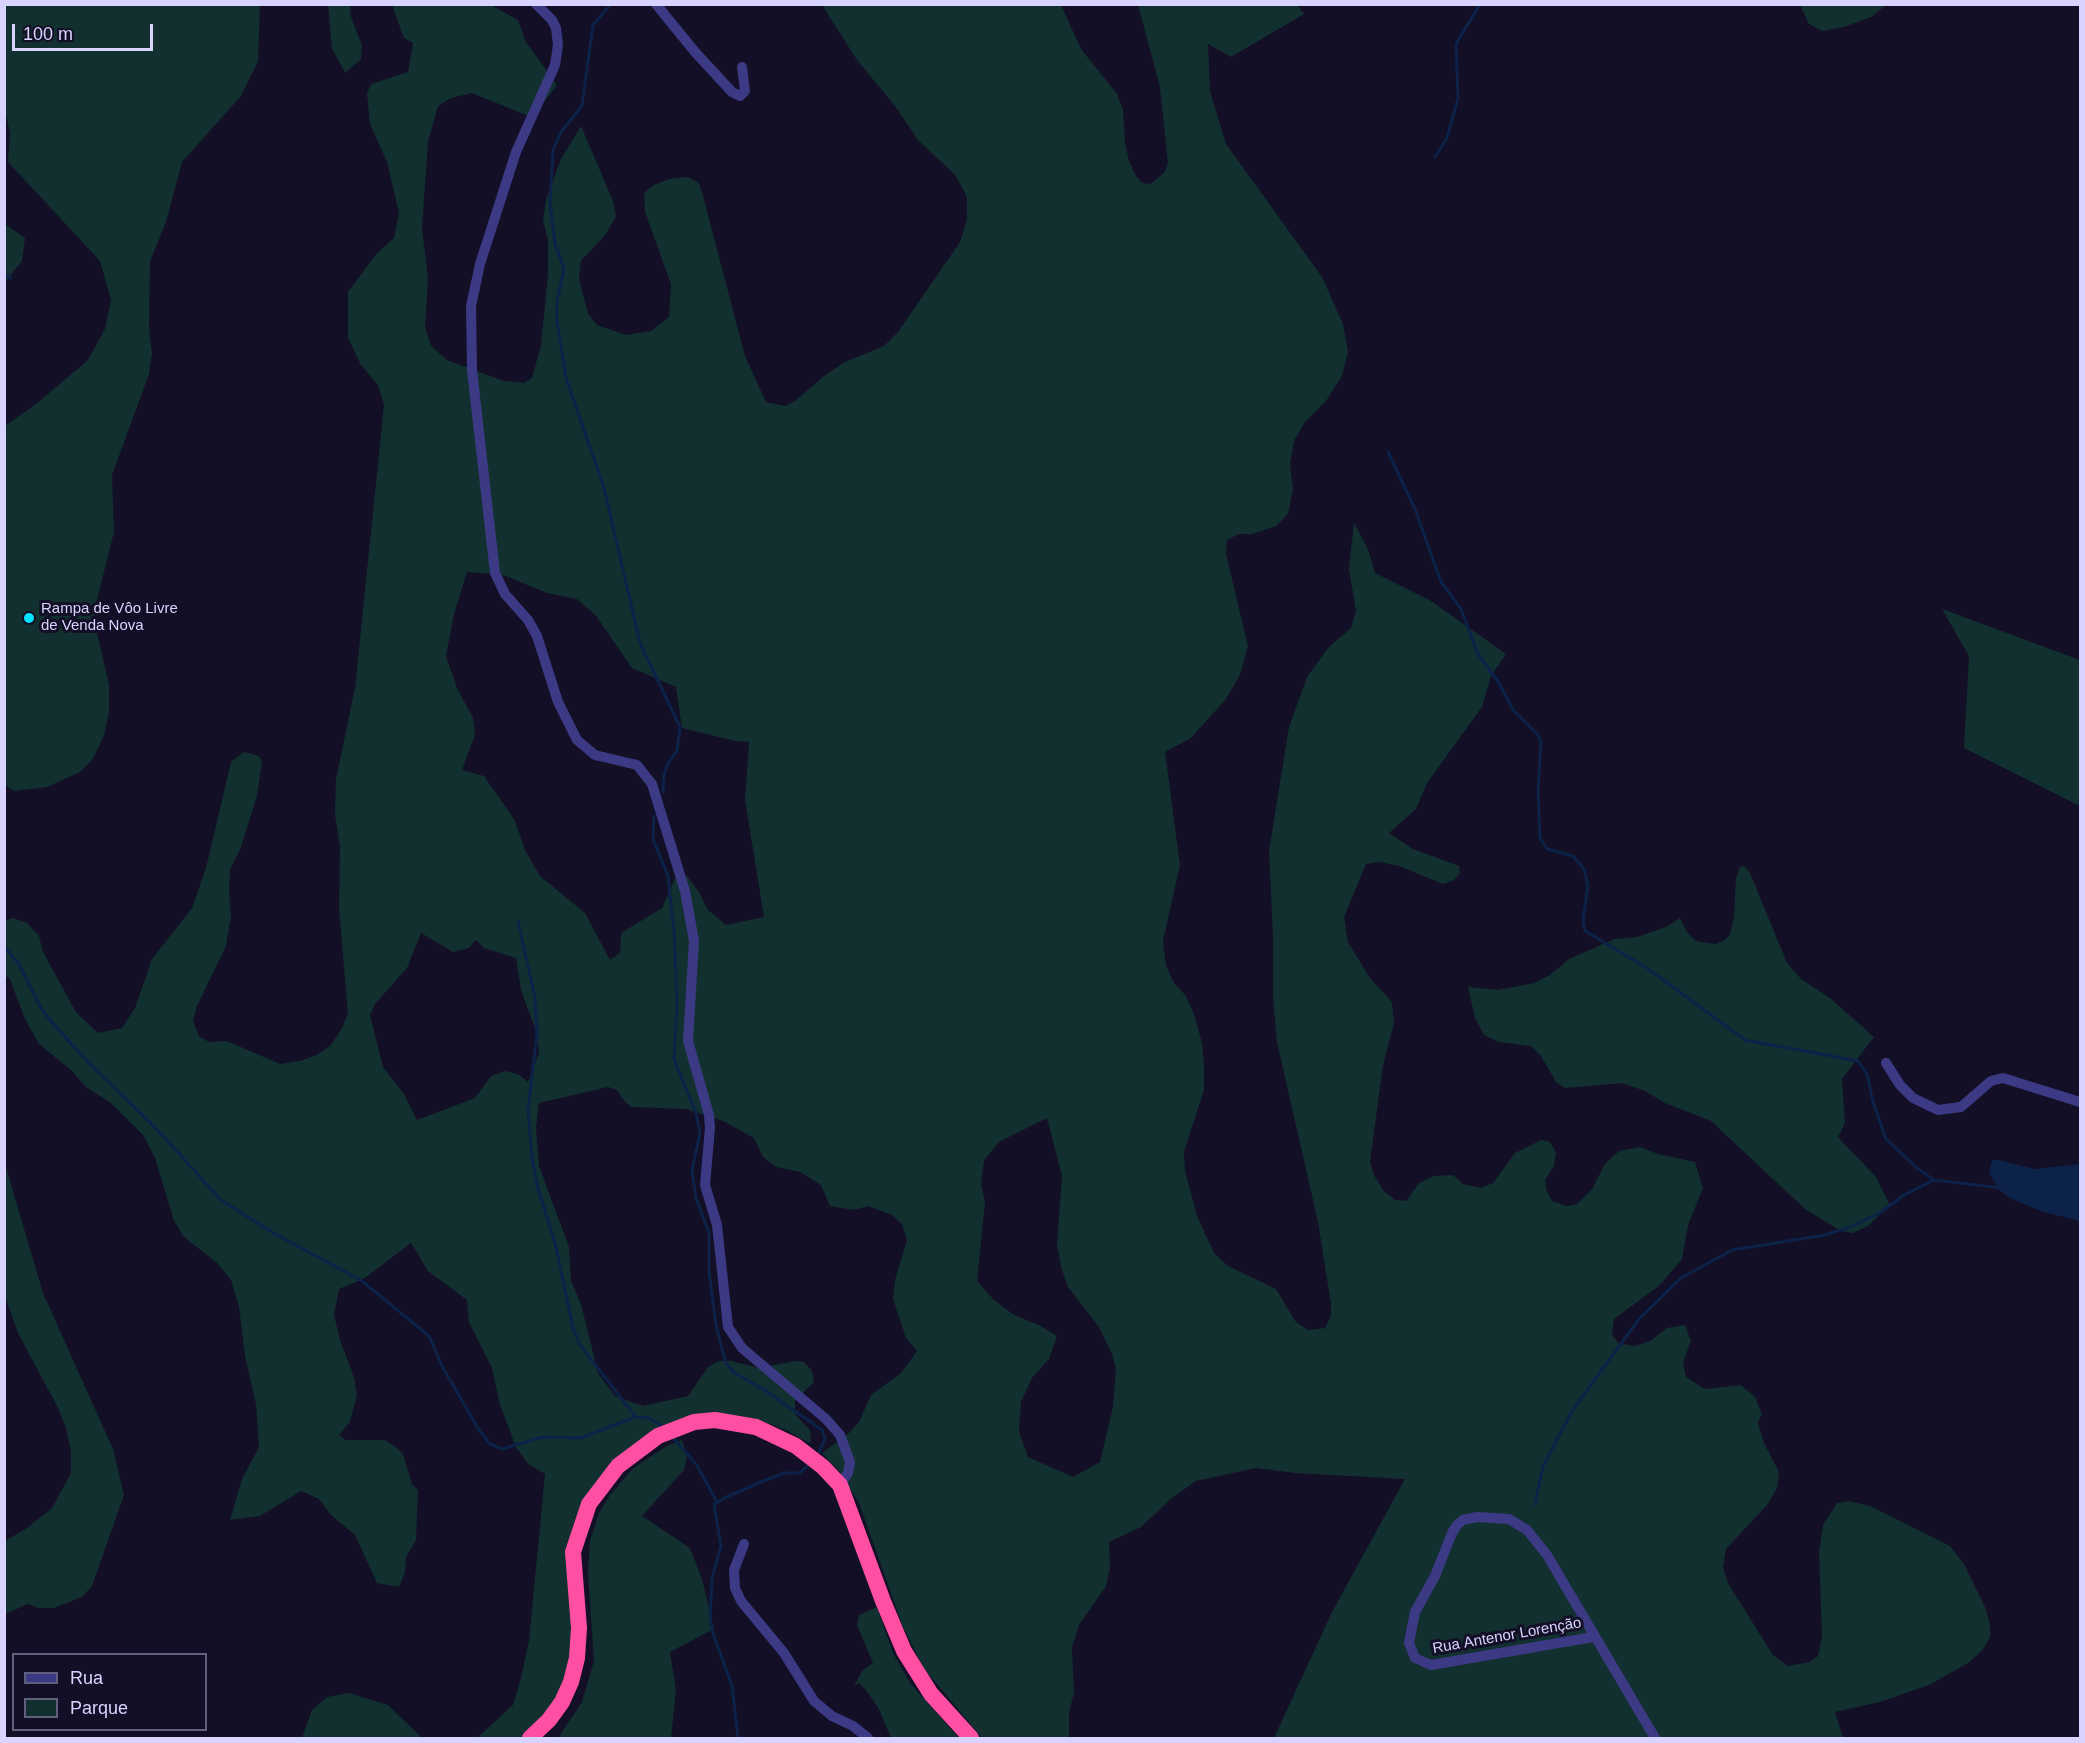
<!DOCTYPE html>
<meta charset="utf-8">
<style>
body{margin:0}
#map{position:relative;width:2085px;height:1743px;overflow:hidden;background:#130f26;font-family:Arial,sans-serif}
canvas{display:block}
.frame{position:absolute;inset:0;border:6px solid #d9d4ff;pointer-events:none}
.legend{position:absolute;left:12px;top:1653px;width:195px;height:78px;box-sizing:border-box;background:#130f26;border:2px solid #625e7d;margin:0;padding:8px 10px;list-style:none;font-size:18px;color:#d9d4ff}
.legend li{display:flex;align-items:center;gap:12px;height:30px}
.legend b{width:30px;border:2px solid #625e7d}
.scale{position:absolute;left:12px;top:24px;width:141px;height:27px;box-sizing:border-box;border:3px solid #d9d4ff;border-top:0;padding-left:8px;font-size:18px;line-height:21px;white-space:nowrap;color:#d9d4ff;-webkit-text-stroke:4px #130f26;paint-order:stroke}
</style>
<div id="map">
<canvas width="2085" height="1743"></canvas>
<div class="frame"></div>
<ul class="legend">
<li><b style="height:8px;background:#3d3a85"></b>Rua</li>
<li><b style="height:16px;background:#12302f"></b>Parque</li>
</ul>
<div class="scale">100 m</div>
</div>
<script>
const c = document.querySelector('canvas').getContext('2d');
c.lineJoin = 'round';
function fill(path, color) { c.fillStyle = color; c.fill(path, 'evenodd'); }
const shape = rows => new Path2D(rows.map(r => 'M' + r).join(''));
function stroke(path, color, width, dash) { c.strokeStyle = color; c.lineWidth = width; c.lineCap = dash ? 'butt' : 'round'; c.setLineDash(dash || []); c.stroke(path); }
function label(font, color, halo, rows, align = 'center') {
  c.font = font + ' Arial,sans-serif'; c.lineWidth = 6; c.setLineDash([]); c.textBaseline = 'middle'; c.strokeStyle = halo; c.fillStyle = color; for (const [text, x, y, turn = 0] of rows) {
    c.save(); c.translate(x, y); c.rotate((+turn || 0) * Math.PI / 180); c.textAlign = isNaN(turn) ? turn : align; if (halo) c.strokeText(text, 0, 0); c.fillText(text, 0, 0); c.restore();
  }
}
fill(shape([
 [4,5,260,5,258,61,241,96,182,162,166,222,150,261,149,328,152,353,149,374,112,475,114,532,96,604,95,624,109,685,109,712,104,735,93,759,80,772,47,787,14,791,4,784,5,426,36,404,88,360,105,329,111,300,100,261,8,162,10,133,4,106],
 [328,5,350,5,351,17,362,45,361,59,345,73,332,48],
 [392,5,491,5,518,20,526,42,557,85,536,113,526,115,472,93,451,98,438,106,428,142,422,228,428,278,425,327,431,346,447,360,504,381,524,383,532,378,541,345,548,274,548,240,543,221,546,200,561,159,581,126,613,201,616,216,606,234,581,261,579,279,588,313,597,325,626,335,651,331,669,317,671,284,645,212,644,193,654,185,669,179,688,177,699,183,702,192,745,356,766,402,785,406,795,401,824,376,845,362,884,346,898,332,960,242,967,219,967,197,956,176,918,140,895,106,857,60,822,5,1061,5,1081,49,1117,94,1123,109,1125,143,1129,161,1136,176,1142,183,1150,184,1164,173,1168,163,1160,87,1138,5,1297,5,1304,14,1231,57,1208,44,1210,91,1226,144,1322,277,1343,324,1348,352,1342,376,1326,401,1305,422,1294,441,1290,464,1293,489,1288,514,1276,526,1252,534,1239,534,1227,540,1226,554,1248,646,1240,675,1226,699,1191,738,1165,752,1180,865,1163,941,1166,966,1174,983,1186,996,1195,1017,1202,1043,1204,1066,1204,1090,1184,1152,1185,1171,1197,1216,1214,1253,1228,1266,1276,1289,1296,1322,1308,1330,1325,1328,1331,1316,1331,1304,1318,1222,1277,1042,1273,998,1273,934,1269,851,1289,727,1307,677,1328,648,1351,628,1356,611,1349,569,1354,523,1368,549,1375,573,1431,601,1506,654,1491,676,1482,707,1427,783,1416,809,1389,833,1413,849,1459,866,1460,873,1454,880,1443,884,1399,866,1380,862,1366,864,1344,917,1348,942,1370,978,1392,1002,1394,1023,1383,1065,1370,1162,1374,1175,1383,1190,1395,1200,1406,1201,1419,1183,1434,1176,1453,1175,1463,1184,1481,1188,1493,1183,1515,1153,1541,1140,1550,1142,1556,1152,1554,1166,1545,1180,1547,1192,1552,1201,1567,1206,1577,1204,1592,1189,1605,1164,1619,1151,1640,1147,1658,1154,1695,1162,1703,1188,1688,1225,1682,1259,1659,1286,1614,1319,1612,1334,1618,1343,1635,1346,1650,1341,1667,1328,1685,1325,1691,1341,1683,1362,1686,1377,1705,1389,1741,1385,1755,1397,1762,1414,1758,1423,1764,1443,1779,1472,1777,1488,1767,1505,1726,1549,1723,1567,1729,1585,1773,1655,1788,1666,1810,1662,1818,1656,1822,1637,1819,1553,1823,1525,1837,1503,1849,1501,1870,1506,1950,1546,1964,1564,1985,1607,1990,1624,1990,1637,1982,1651,1968,1663,1929,1685,1880,1702,1835,1712,1843,1738,1274,1738,1332,1612,1405,1479,1296,1473,1256,1468,1196,1481,1172,1498,1141,1527,1109,1542,1110,1568,1106,1586,1079,1625,1072,1647,1074,1692,1069,1713,1069,1738,982,1738,926,1671,918,1657,903,1627,859,1503,839,1471,822,1453,850,1432,859,1422,871,1395,901,1373,917,1351,906,1338,893,1299,895,1280,907,1240,902,1224,892,1215,868,1206,854,1210,830,1206,821,1185,800,1172,776,1167,763,1157,754,1138,723,1121,686,1109,632,1107,625,1102,617,1090,608,1087,539,1103,536,1128,539,1166,569,1247,571,1281,581,1304,598,1373,615,1396,643,1406,688,1396,708,1367,719,1361,731,1361,759,1368,795,1361,804,1362,812,1371,814,1382,795,1401,795,1414,810,1430,811,1441,809,1443,786,1430,762,1421,672,1425,582,1511,577,1659,535,1738,477,1738,513,1705,521,1678,529,1641,545,1474,528,1464,516,1447,500,1405,492,1368,469,1322,467,1300,428,1271,411,1243,365,1278,339,1289,334,1315,340,1340,354,1377,357,1395,350,1422,339,1435,346,1440,385,1440,396,1447,403,1454,412,1484,418,1490,416,1540,406,1557,405,1572,399,1587,377,1583,355,1535,331,1515,319,1499,301,1491,260,1516,230,1520,242,1479,259,1447,256,1404,245,1356,239,1307,231,1280,217,1263,184,1237,174,1221,155,1158,143,1135,111,1103,86,1087,71,1070,39,1044,25,1019,9,977,5,977,5,921,13,918,27,923,39,936,43,952,76,1012,98,1033,122,1028,135,1008,152,959,192,908,206,868,231,762,244,752,259,756,262,762,257,796,241,847,230,870,229,892,231,915,226,946,197,1006,193,1021,199,1036,209,1042,227,1041,280,1064,300,1061,317,1055,331,1045,341,1030,348,1014,339,908,340,847,335,815,336,779,355,688,384,405,378,385,361,365,348,338,348,292,377,253,394,238,399,213,387,162,370,124,367,93,371,84,408,72,413,43,404,38],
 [467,572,503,575,547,593,577,599,596,616,632,668,676,687,682,728,735,741,749,742,745,800,764,917,726,925,708,910,699,892,687,876,676,876,662,908,621,933,620,953,610,960,585,913,540,876,526,852,514,819,484,776,462,770,475,735,473,718,457,688,446,656,454,614],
 [421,933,453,952,469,948,476,940,484,948,516,958,521,990,536,1031,539,1053,528,1082,518,1074,505,1071,491,1076,475,1098,417,1120,404,1094,383,1067,370,1015,375,1004,407,968],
 [1047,1118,1062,1176,1057,1244,1061,1267,1068,1287,1099,1327,1112,1354,1116,1369,1113,1407,1100,1462,1073,1477,1028,1457,1019,1431,1021,1402,1032,1378,1049,1359,1057,1336,1039,1325,1014,1315,993,1299,977,1281,985,1203,981,1184,984,1160,999,1142],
 [1800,5,1800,4,1886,5,1871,17,1844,27,1822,31,1809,24],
 [5,224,25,238,22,261,5,282],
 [1942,609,2080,660,2080,806,1964,748,1969,656],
 [1744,866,1750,873,1787,963,1801,979,1830,998,1874,1037,1842,1079,1845,1123,1838,1137,1876,1177,1890,1205,1868,1226,1853,1233,1841,1231,1805,1209,1711,1121,1665,1103,1645,1091,1622,1083,1565,1088,1556,1082,1541,1056,1531,1046,1499,1042,1484,1035,1475,1018,1468,987,1498,990,1534,983,1550,975,1569,959,1615,939,1637,937,1666,927,1680,918,1687,932,1696,941,1715,944,1725,940,1730,934,1734,918,1736,878,1740,867],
 [5,1164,43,1293,113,1449,124,1495,92,1586,82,1597,54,1608,38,1608,28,1604,5,1614,5,1541,27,1528,52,1508,71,1473,71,1452,66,1428,57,1406,18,1333,5,1296],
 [682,1440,687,1458,684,1470,642,1516,690,1548,702,1579,714,1629,670,1652,676,1690,671,1738,558,1738,582,1702,594,1661,588,1572,590,1540,599,1513,610,1495,632,1469,665,1447],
 [877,1607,893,1653,910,1683,959,1738,891,1738,878,1707,865,1689,859,1683,854,1686,862,1671,873,1663,857,1625,859,1615],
 [349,1693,388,1705,422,1738,302,1738,312,1710,327,1697]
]), '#12302f');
fill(shape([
 [1992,1160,1999,1160,2034,1169,2080,1164,2080,1221,2043,1212,2010,1198,1999,1190,1989,1172]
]), '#0c2248');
stroke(shape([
 [611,4,593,25,582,106,561,132,553,150,550,203,555,244,564,268,557,301,557,321,566,378,604,488,640,643,680,727,677,751,668,763,664,775,663,792],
 [1435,157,1447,138,1458,98,1456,44,1480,4],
 [4,275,11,278],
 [1388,452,1415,509,1441,582,1461,609,1478,654,1499,683,1513,710,1538,735,1541,743,1538,791,1540,838,1547,849,1573,856,1584,869,1588,886,1583,920,1585,931,1647,968,1745,1040,1858,1061,1867,1074,1873,1102,1886,1139,1917,1168,1934,1180],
 [654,816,653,839,668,876,674,931,677,1002,674,1059,696,1113,700,1133,692,1171,696,1198,709,1233,709,1272,716,1325,725,1361,733,1372,763,1389,822,1430,825,1439,819,1452],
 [518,921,535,998,537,1034,528,1110,532,1158,537,1185,556,1247,573,1328,580,1345,635,1416],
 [4,946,19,964,42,1010,55,1026,90,1064,153,1125,221,1200,270,1231,362,1281,429,1336,443,1368,479,1430,490,1444,502,1449,543,1437,581,1438,635,1417,649,1418,662,1426],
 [674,1439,696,1464,717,1502],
 [1535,1504,1543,1466,1572,1411,1639,1319,1681,1278,1732,1250,1825,1235,1850,1227,1878,1214,1904,1195,1934,1180,2002,1188],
 [738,1738,732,1686,714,1636,710,1619,712,1578,721,1546,714,1505,724,1498,766,1480,785,1473,800,1473,807,1466]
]), '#0c2248', 3);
stroke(shape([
 [536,4,552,20,556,28,558,45,555,65,516,152,480,264,471,306,472,370,495,573,505,594,528,620,537,636,558,702,577,740,595,755,637,765,652,784,685,891,694,941,688,1041,709,1115,710,1128,705,1185,717,1225,728,1327,742,1348,826,1419,840,1435,850,1462,848,1473,840,1485],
 [656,4,695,52,732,92,740,96,745,91,742,67],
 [1886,1063,1900,1085,1913,1098,1938,1110,1961,1107,1991,1081,2003,1078,2080,1102],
 [744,1544,734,1570,735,1588,741,1601,784,1653,814,1701,832,1716,853,1726,868,1738],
 [1593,1637,1431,1665,1415,1658,1409,1643,1415,1612,1435,1576,1452,1533,1457,1525,1463,1520,1477,1517,1509,1519,1527,1530,1547,1555,1655,1738]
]), '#3d3a85', 10);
stroke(shape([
 [530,1738,549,1720,562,1702,571,1682,577,1658,579,1628,573,1552,589,1504,618,1466,658,1436,694,1422,715,1420,756,1427,796,1446,823,1467,840,1485,883,1601,904,1651,931,1694,971,1738]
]), '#ff4fa3', 16);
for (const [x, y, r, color] of [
 [29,618,6,"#00e5ff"]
]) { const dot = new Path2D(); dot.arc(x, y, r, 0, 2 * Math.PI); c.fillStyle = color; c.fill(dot); stroke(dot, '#130f26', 2); }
label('15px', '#d9d4ff', '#130f26', [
 ["Rampa de Vôo Livre",41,609],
 ["de Venda Nova",41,626]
], 'left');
label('15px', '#d9d4ff', '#130f26', [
 ["Rua Antenor Lorenção",1507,1636,-10]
]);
</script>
